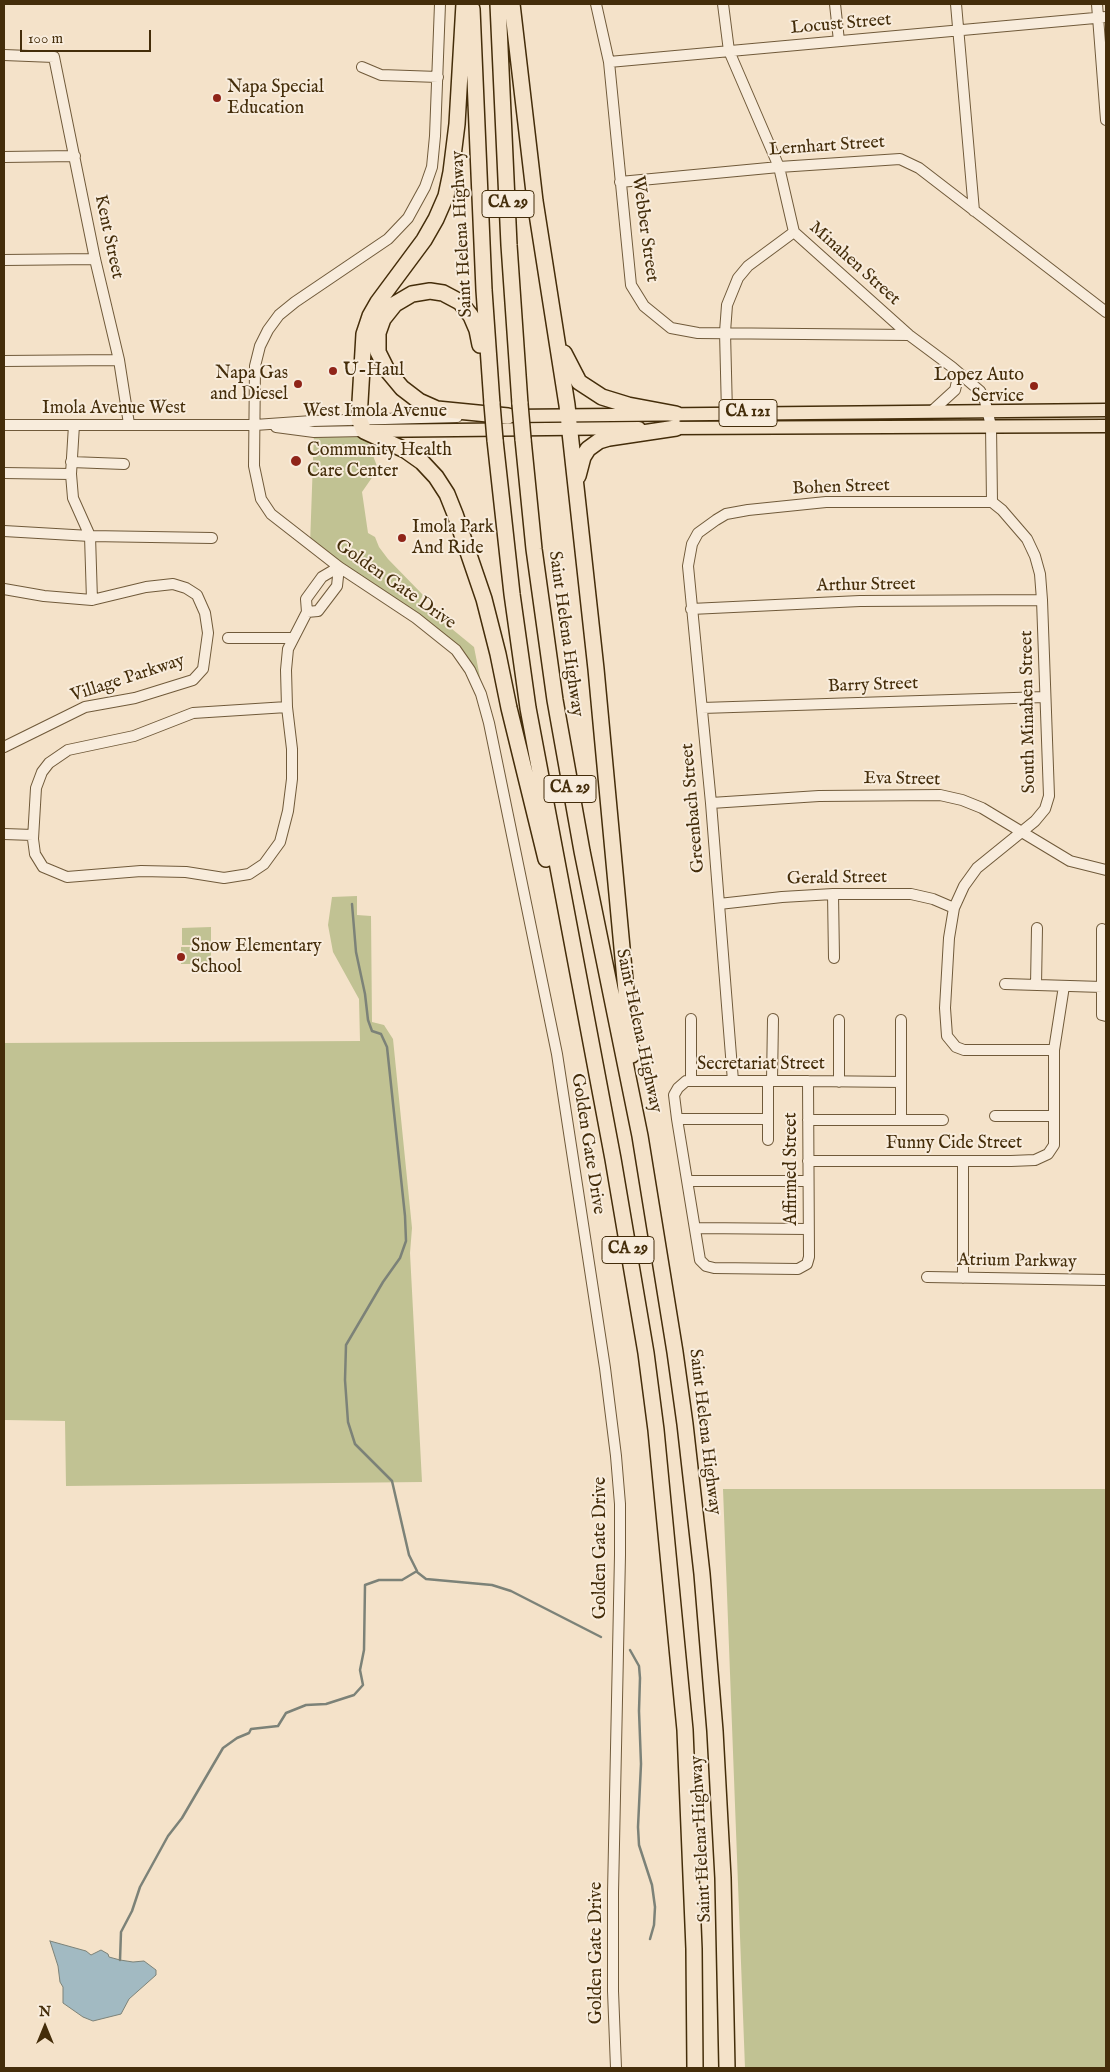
<!DOCTYPE html>
<style>
body{margin:0}
#map{position:relative;width:1110px;height:2072px;overflow:hidden;background:#f4e2c9;font-family:"IM FELL English",serif}
canvas{display:block}
.frame{position:absolute;inset:0;border:5px solid #442d0a;pointer-events:none}
.north{position:absolute;left:20px;top:2002px;width:50px;height:50px;-webkit-text-stroke:4px #f8ecdc;paint-order:stroke;rotate:0deg;font-size:14px;font-weight:700;line-height:20px;text-align:center;color:#442d0a}
.north::after{content:'';display:block;margin:auto;width:18px;height:22px;background:#442d0a;clip-path:polygon(50% 0,100% 100%,50% 72%,0 100%)}
.scale{position:absolute;left:20px;top:30px;width:131px;height:22px;box-sizing:border-box;border:2px solid #442d0a;border-top:0;padding-left:6px;font-size:15px;line-height:18px;white-space:nowrap;color:#442d0a;-webkit-text-stroke:4px #f8ecdc;paint-order:stroke}
</style>
<div id="map">
<canvas width="1110" height="2072"></canvas>
<div class="frame"></div>
<div class="north">N</div>
<div class="scale">100 m</div>
</div>
<script>
const c = document.querySelector('canvas').getContext('2d');
c.lineJoin = 'round';
function fill(path, color) { c.fillStyle = color; c.fill(path, 'evenodd'); }
const shape = rows => new Path2D(rows.map(r => 'M' + r).join(''));
function stroke(path, color, width, dash) { c.strokeStyle = color; c.lineWidth = width; c.lineCap = dash ? 'butt' : 'round'; c.setLineDash(dash || []); c.stroke(path); }
function label(font, color, halo, rows, align = 'center') {
  c.font = font + ' "IM FELL English",serif'; c.lineWidth = 4; c.setLineDash([]); c.textBaseline = 'middle'; c.strokeStyle = halo; c.fillStyle = color; for (const [text, x, y, turn = 0] of rows) {
    c.save(); c.translate(x, y); c.rotate((+turn || 0) * Math.PI / 180); c.textAlign = isNaN(turn) ? turn : align; if (halo) c.strokeText(text, 0, 0); c.fillText(text, 0, 0); c.restore();
  }
}
fill(shape([
 [364,431,378,469,362,492,368,533,375,537,379,547,388,559,423,595,419,602,474,647,489,723,456,650,310,545,314,432],
 [357,896,357,915,371,916,372,1022,384,1025,393,1039,412,1228,410,1253,422,1482,66,1486,65,1421,4,1420,4,1043,360,1041,359,999,333,952,328,925,332,897],
 [211,927,211,945,182,945,182,928],
 [181,947,211,947,211,964,181,964],
 [723,1489,1106,1489,1106,2068,745,2068]
]), '#c1c293');
const water = shape([
 [50,1941,86,1951,91,1955,101,1950,108,1954,109,1957,120,1960,133,1962,144,1961,156,1970,156,1975,129,1999,121,2014,93,2021,83,2017,63,2003,63,1987,60,1982,58,1966,50,1941]
]);
fill(water, '#a2bac2');
stroke(water, '#7c8278', 1);
stroke(shape([
 [417,1572,426,1579,492,1585,511,1591,601,1637],
 [630,1650,639,1666,640,1678,639,1711,641,1764,638,1827,639,1845,652,1885,655,1907,654,1925,650,1939],
 [120,1960,121,1932,132,1911,140,1887,168,1836,182,1818,223,1748,237,1738,249,1733,251,1729,278,1726,286,1713,306,1705,326,1704,354,1695,363,1685,360,1670,364,1650,365,1585,379,1580,402,1580,417,1571,409,1555,392,1481,355,1444,348,1422,345,1380,346,1345,383,1282,400,1258,406,1241,405,1216,387,1047,381,1034,372,1031,368,1020,365,994,356,952,352,904]
]), '#7c8278', 2.5);
const minor = shape([
 [440,4,435,136,432,167,425,187,408,218,388,239,295,302,279,315,268,330,260,346,255,366,254,466,261,499,271,514,339,567,416,618,456,650,470,670,481,694,489,723,557,1054,605,1368,616,1456,620,1504,620,1555,613,1893,613,1991,616,2068],
 [596,4,609,62,631,285,644,306,671,328,698,333,909,335],
 [723,4,729,51,779,167,794,232,909,335,952,367,980,391,985,401,991,426,992,502,1002,510,1027,539,1035,556,1040,574,1042,600,1049,796,1045,809,1035,821,977,868,964,886,954,908,949,938,945,1008,947,1036,956,1047,964,1050,1054,1050],
 [835,4,839,41],
 [956,4,974,211],
 [1097,4,1106,120],
 [4,55,54,57,95,259,119,360,129,424],
 [609,62,1106,17],
 [362,67,381,75,438,77],
 [4,157,75,156],
 [620,182,779,167,900,159,919,168,1106,312],
 [4,260,95,259],
 [4,361,119,360],
 [932,411,955,390,959,373],
 [727,413,725,332,727,305,738,278,748,266,794,232],
 [4,425,255,425,312,421,457,417],
 [74,425,71,474,73,498,90,536,92,600],
 [276,427,314,432,364,431],
 [71,462,124,464],
 [4,473,71,474],
 [4,531,90,536,212,538],
 [4,589,44,596,92,600,146,587,173,584,186,588,197,595,205,613,208,633,203,669,193,680,135,698,85,707,4,747],
 [691,609,860,601,1042,600],
 [307,612,318,611,337,586,339,567],
 [228,638,293,638],
 [287,707,292,749,292,779,288,811,280,842,264,864,249,874,224,878,186,872,141,871,67,877,43,867,35,854,33,839,36,788,42,772,49,763,68,750,134,736,193,713,287,707],
 [287,707,286,670,288,649,307,612,306,599,322,577,339,567],
 [702,708,1045,697],
 [711,803,819,796,940,795,962,800,982,808,1070,861,1106,870],
 [4,834,33,835],
 [833,894,834,958],
 [719,904,782,897,833,894,911,894,933,899,954,908],
 [1102,929,1102,1015,1106,1016],
 [1005,984,1102,987],
 [1036,985,1037,928],
 [691,1019,691,1081],
 [901,1020,901,1120],
 [733,1081,711,803,688,566,692,544,698,533,716,520,726,514,748,510,826,502,992,502],
 [768,1081,768,1140],
 [772,1081,773,1019],
 [808,1081,809,1257,807,1264,798,1269,714,1268,706,1266,700,1260,677,1119,674,1095,678,1088,686,1081,808,1081,901,1082],
 [839,1082,839,1020],
 [995,1116,1054,1116],
 [677,1119,768,1119],
 [808,1120,943,1120],
 [808,1161,1011,1161,1035,1160,1048,1154,1054,1145,1054,1050,1064,986],
 [688,1181,808,1181],
 [696,1228,808,1229],
 [927,1277,1106,1280],
 [963,1278,963,1161]
]);
const major = shape([
 [513,416,1106,410],
 [667,428,1106,426],
 [364,431,639,428]
]);
const highway = shape([
 [464,4,457,124,451,172,446,196,436,219,424,240,378,302,370,316,364,334,359,419,364,431,405,450,422,462,436,477,447,494,455,514,484,599,498,654,509,708,546,859],
 [498,4,509,245,520,404],
 [512,4,535,201,567,405,596,669,632,1055],
 [472,9,484,290,492,404],
 [480,345,477,330,471,316,460,302,443,293,430,291,412,294,395,304,383,319,378,333,378,352,387,370,402,388,419,401,437,409,508,416],
 [564,353,579,382,602,397,628,405,676,414],
 [523,439,534,549,555,700,582,851,640,1136,675,1352,685,1424,702,1574,715,1731,723,1878,727,2068],
 [495,440,512,594,528,708,613,1159,646,1353,656,1430,685,1730,694,1949,695,2068],
 [578,476,583,457,588,449,599,441,609,438,676,428]
]);
stroke(minor, '#705a3a', 12);
stroke(major, '#442d0a', 15);
stroke(highway, '#442d0a', 18);
stroke(minor, '#f8ecdc', 10);
stroke(major, '#f4e2c9', 12);
stroke(highway, '#f4e2c9', 15);
const highwayBridge = shape([
 [492,404,495,440],
 [520,404,523,439]
]);
stroke(highwayBridge, '#442d0a', 18, []);
stroke(highwayBridge, '#f4e2c9', 15);
for (const [x, y, r, color] of [
 [217,98,5,"#8f2418"],
 [333,371,5,"#8f2418"],
 [298,384,5,"#8f2418"],
 [1034,386,5,"#8f2418"],
 [296,461,6,"#8f2418"],
 [402,538,5,"#8f2418"],
 [181,957,5,"#8f2418"]
]) { const dot = new Path2D(); dot.arc(x, y, r, 0, 2 * Math.PI); c.fillStyle = color; c.fill(dot); stroke(dot, '#f8ecdc', 2); }
for (const [x, y, w] of [
 [508,204,52],
 [748,413,58],
 [570,789,52],
 [628,1250,52]
]) { const box = new Path2D(); box.roundRect(x - w / 2, y - 13.5, w, 27, 4); c.fillStyle = '#f8ecdc'; c.fill(box); stroke(box, '#442d0a', 1); }
label('bold 16px', '#442d0a', null, [
 ["CA 29",508,204],
 ["CA 121",748,413],
 ["CA 29",570,789],
 ["CA 29",628,1250]
]);
label('18px', '#442d0a', '#f8ecdc', [
 ["Locust Street",841,25,-5],
 ["Lernhart Street",827,147,-4],
 ["Webber Street",644,229,82],
 ["Saint Helena Highway",463,234,-93],
 ["Kent Street",108,237,78],
 ["Minahen Street",854,264,42],
 ["Imola Avenue West",114,409],
 ["West Imola Avenue",375,412],
 ["Bohen Street",841,488,-2],
 ["Golden Gate Drive",395,585,35],
 ["Arthur Street",866,586,-1],
 ["Saint Helena Highway",565,634,82],
 ["Village Parkway",128,679,-18],
 ["Barry Street",873,686,-2],
 ["South Minahen Street",1029,712,-91],
 ["Eva Street",902,780,1],
 ["Greenbach Street",694,808,-95],
 ["Gerald Street",837,879,-1],
 ["Saint Helena Highway",638,1031,78],
 ["Secretariat Street",761,1065],
 ["Golden Gate Drive",587,1144,81],
 ["Funny Cide Street",954,1144],
 ["Affirmed Street",792,1169,-90],
 ["Atrium Parkway",1017,1262,1],
 ["Saint Helena Highway",704,1432,83],
 ["Golden Gate Drive",601,1548,-90],
 ["Saint Helena Highway",702,1839,-93],
 ["Golden Gate Drive",597,1953,-90]
]);
label('18px', '#442d0a', '#f8ecdc', [
 ["Napa Special",227,88],
 ["Education",227,109],
 ["U-Haul",343,371],
 ["Napa Gas",288,374,"right"],
 ["and Diesel",288,395,"right"],
 ["Lopez Auto",1024,376,"right"],
 ["Service",1024,397,"right"],
 ["Community Health",307,451],
 ["Care Center",307,472],
 ["Imola Park",412,528],
 ["And Ride",412,549],
 ["Snow Elementary",191,947],
 ["School",191,968]
], 'left');
</script>
